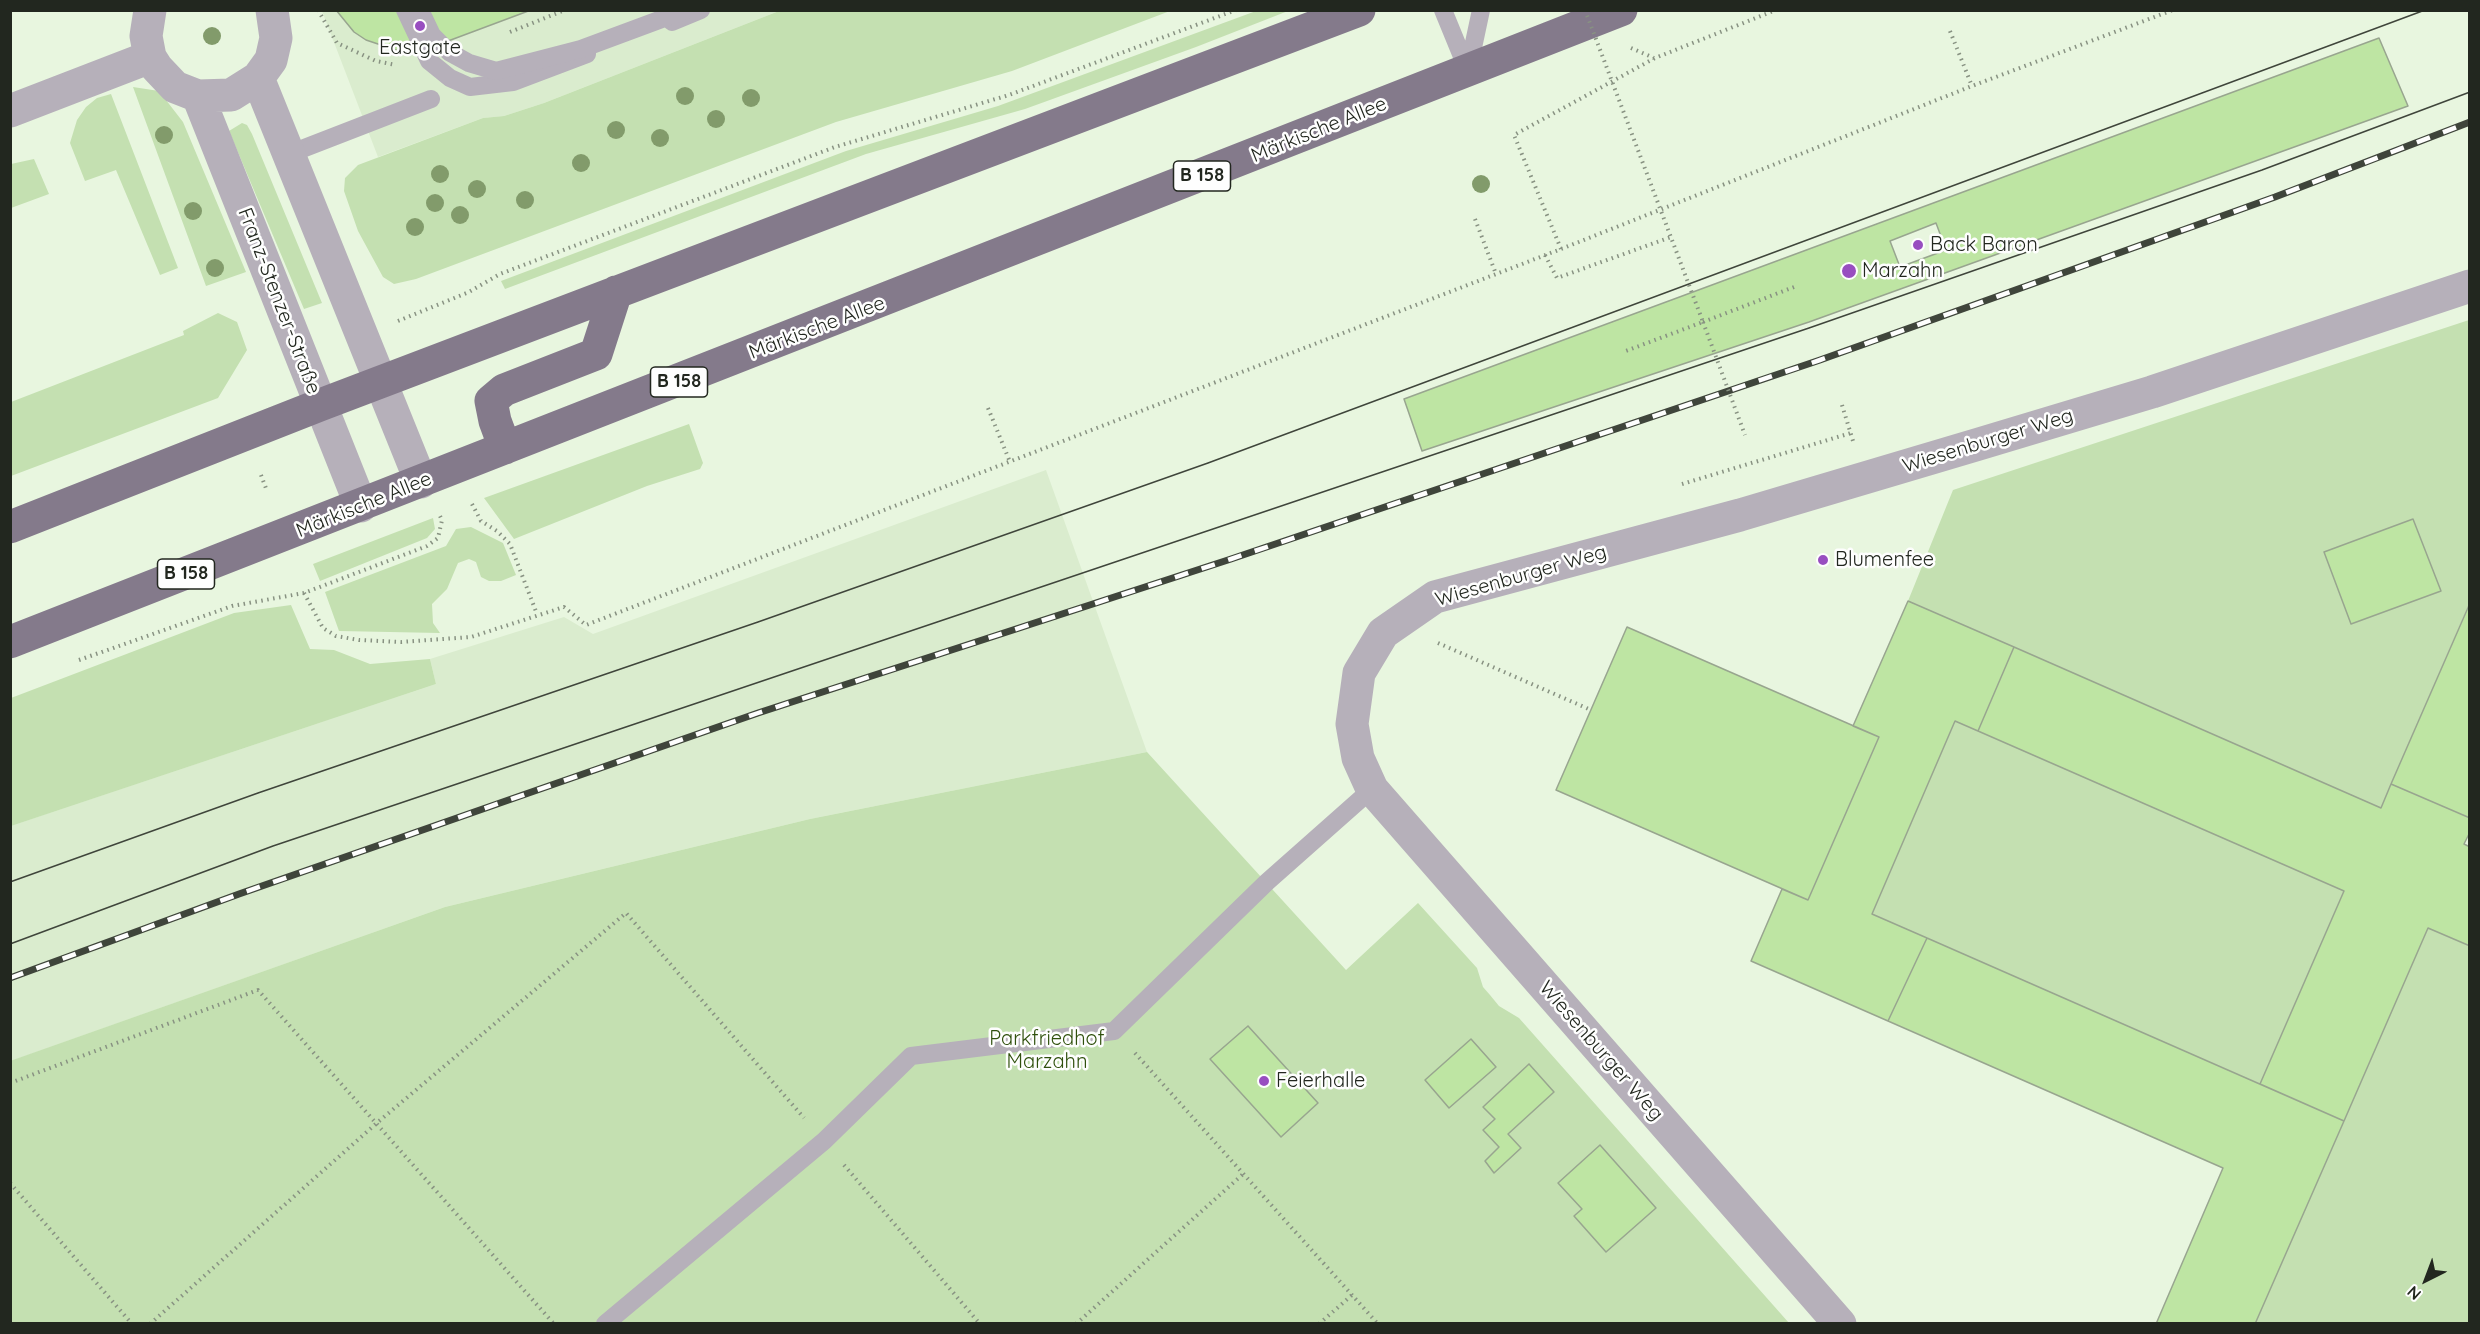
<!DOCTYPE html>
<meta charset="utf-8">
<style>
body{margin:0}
#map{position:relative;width:2480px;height:1334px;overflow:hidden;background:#e8f6df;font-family:Quicksand,sans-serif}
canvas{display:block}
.frame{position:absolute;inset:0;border:12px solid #22271f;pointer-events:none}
.north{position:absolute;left:2396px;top:1250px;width:60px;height:60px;-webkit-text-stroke:4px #fefefe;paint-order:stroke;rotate:222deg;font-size:16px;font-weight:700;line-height:24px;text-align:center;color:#22271f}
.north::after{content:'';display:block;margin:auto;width:21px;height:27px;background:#22271f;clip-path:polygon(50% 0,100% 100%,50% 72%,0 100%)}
</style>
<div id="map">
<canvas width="2480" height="1334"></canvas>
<div class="frame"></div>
<div class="north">N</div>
</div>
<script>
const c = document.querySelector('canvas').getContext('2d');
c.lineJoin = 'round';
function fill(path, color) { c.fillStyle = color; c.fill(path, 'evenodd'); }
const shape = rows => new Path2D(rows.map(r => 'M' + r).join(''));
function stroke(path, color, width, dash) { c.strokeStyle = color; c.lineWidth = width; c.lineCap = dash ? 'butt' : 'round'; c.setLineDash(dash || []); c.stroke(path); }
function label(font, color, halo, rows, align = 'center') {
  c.font = font + ' Quicksand,sans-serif'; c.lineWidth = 5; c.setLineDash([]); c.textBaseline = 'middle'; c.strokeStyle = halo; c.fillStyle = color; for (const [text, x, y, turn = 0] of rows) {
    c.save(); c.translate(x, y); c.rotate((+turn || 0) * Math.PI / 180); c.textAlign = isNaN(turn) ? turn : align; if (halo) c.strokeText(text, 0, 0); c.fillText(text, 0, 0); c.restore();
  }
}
fill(shape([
 [322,11,779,11,544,103,504,116,483,118,378,157],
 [1046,470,1147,752,810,819,445,907,11,1061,10,826,436,684,430,659,564,617,593,634]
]), '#daecce');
fill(shape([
 [779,11,1170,11,1012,71,836,122,416,279,394,284,383,277,358,231,344,191,345,178,358,165,483,118,504,116,544,103],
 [1256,11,1288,11,1196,47,1025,109,866,154,505,289,501,281,846,151,998,106],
 [133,87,159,91,183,122,246,272,206,286],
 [111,94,178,268,160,275,116,170,85,181,70,143,77,120,86,107,97,98],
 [242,123,247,125,252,134,322,303,304,309,229,131],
 [34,159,49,194,11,208,11,164],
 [218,313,237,322,247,350,218,398,11,476,11,402,184,335,183,331],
 [2469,320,2469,604,2381,808,1908,601,1953,490],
 [689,424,703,463,700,469,647,486,514,539,484,498],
 [433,518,435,529,427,538,320,581,313,564],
 [471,527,503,543,516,575,501,581,489,581,481,577,476,562,469,559,458,563,447,589,432,604,433,623,440,633,339,631,325,592,446,546,456,529],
 [291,605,310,649,334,650,370,664,430,659,436,684,11,826,11,698,234,613],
 [1955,721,2344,891,2260,1084,1872,914],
 [1147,752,1346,970,1418,903,1477,968,1483,987,1490,995,1499,1006,1519,1018,1789,1323,11,1323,10,1061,445,907,810,819],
 [2428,928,2469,946,2469,1323,2255,1324]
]), '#c4e0b1');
const building = shape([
 [336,10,531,10,424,50,399,51,366,40,354,32,336,10],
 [2379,38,2408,106,1809,322,1422,451,1404,399,2379,38],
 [1936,223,1946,250,1900,267,1890,241,1936,223],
 [2413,519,2441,591,2351,624,2324,552,2413,519],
 [1908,601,2014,647,1978,731,1955,721,1872,914,1927,938,1888,1021,1751,961,1782,889,1808,900,1879,737,1853,726,1908,601],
 [2470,603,2470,818,2391,784,2470,603],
 [1627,627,1879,737,1808,900,1556,790,1627,627],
 [2014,647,2381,808,2391,784,2470,818,2470,832,2464,844,2470,847,2470,946,2428,928,2344,1121,2260,1084,2344,891,1978,731,2014,647],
 [1927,938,2344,1121,2255,1324,2156,1324,2223,1168,1888,1021,1927,938],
 [1248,1026,1318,1103,1281,1137,1210,1059,1248,1026],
 [1471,1039,1496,1067,1449,1108,1425,1080,1471,1039],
 [1529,1064,1554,1092,1508,1134,1521,1148,1494,1173,1485,1161,1499,1147,1483,1130,1495,1119,1483,1107,1529,1064],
 [1600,1145,1656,1208,1606,1252,1574,1216,1582,1209,1558,1183,1600,1145]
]);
fill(building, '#bee5a3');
stroke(building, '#98a58f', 1.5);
stroke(shape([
 [318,10,337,43,376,61,396,65],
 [1950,31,1972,86],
 [510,32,565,10],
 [1631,48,1654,58],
 [1475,219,1496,274],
 [1561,249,1514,135,1655,58,1776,10],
 [1545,255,1557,278,1671,237],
 [398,321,469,292,500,274,835,147,1009,95,1236,10],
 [1703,322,1794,287],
 [1842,405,1853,441],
 [988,408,1010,462],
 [261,475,267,491],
 [1682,484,1851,433],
 [472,504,481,521,497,531,510,544,537,614],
 [304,593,323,628,336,636,359,640,401,642,471,637,564,607,586,625,1561,249,1972,86,2173,10],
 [1438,643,1591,710],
 [79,660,232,606,304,593,427,546,438,538,442,520,439,514],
 [1135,1053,1378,1324],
 [10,1083,258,990,554,1324],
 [844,1165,980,1324],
 [10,1183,132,1324],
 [150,1324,378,1122,626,913,804,1118],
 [1076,1324,1243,1174],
 [1319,1324,1352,1295]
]), '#889282', 4, [1.5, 4.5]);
stroke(shape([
 [405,10,429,61,450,78,470,87,513,82,587,54],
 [1443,10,1468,71],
 [672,22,701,10],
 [1468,71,1481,10],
 [289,154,431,99],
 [605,1324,824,1141,911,1056,1114,1031,1267,882,1372,789]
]), '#b6b0ba', 18);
stroke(shape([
 [150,10,146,36,150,57,157,68,175,87,198,96,231,95,258,78,271,60,276,38,272,10],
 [258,78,421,482],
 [198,96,361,506],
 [10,111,150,57],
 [1840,1324,1372,789,1358,758,1352,724,1359,673,1383,633,1435,597,1740,515,1979,444,2152,392,2470,286]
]), '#b6b0ba', 33);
stroke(shape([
 [505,448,495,421,491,401,504,390,596,354,616,292],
 [10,527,320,405,1359,10],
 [10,642,1621,10]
]), '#847a8b', 33);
stroke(shape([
 [10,882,258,793,758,622,1208,463,2425,10],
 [10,944,273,846,1809,328,2262,170,2470,92]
]), '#3f453b', 1.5);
const rail = shape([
 [10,978,239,894,758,713,1231,559,1820,360,2275,197,2470,122]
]);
stroke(rail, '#3f453b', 7);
stroke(rail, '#fefefe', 4.5, [14]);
stroke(shape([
 [1585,10,1703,322,1623,352],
 [1703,322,1745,435]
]), '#889282', 4, [1.5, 4.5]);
stroke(shape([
 [422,14,432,35,449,52,469,63,496,71,581,49,686,10]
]), '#b6b0ba', 18);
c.fillStyle = '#829b6b';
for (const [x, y] of [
 [212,36],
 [685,96],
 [751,98],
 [716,119],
 [616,130],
 [164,135],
 [660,138],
 [581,163],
 [440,174],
 [1481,184],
 [477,189],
 [525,200],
 [435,203],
 [193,211],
 [460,215],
 [415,227],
 [215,268]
]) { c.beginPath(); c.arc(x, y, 9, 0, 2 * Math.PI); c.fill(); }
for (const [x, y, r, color] of [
 [420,26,6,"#984ec0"],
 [1918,245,6,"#984ec0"],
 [1849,271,8,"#984ec0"],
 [1823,560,6,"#984ec0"],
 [1264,1081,6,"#984ec0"]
]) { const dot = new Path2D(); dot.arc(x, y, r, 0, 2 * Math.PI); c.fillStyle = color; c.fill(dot); stroke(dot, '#fefefe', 2); }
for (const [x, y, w] of [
 [1202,176,57],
 [679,382,57],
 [186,574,57]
]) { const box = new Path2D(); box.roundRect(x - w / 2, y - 15, w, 30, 4.5); c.fillStyle = '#fefefe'; c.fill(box); stroke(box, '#22271f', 1.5); }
label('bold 18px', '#22271f', null, [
 ["B 158",1202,176],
 ["B 158",679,382],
 ["B 158",186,574]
]);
label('20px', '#22271f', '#fefefe', [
 ["Eastgate",420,48,"center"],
 ["Back Baron",1930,245],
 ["Marzahn",1862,271],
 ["Blumenfee",1835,560],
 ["Feierhalle",1276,1081]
], 'left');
label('20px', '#22271f', '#fefefe', [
 ["Märkische Allee",1319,130,-22],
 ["Franz-Stenzer-Straße",279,301,69],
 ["Märkische Allee",817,328,-21],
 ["Wiesenburger Weg",1988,441,-17],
 ["Märkische Allee",364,505,-22],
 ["Wiesenburger Weg",1521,576,-16],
 ["Wiesenburger Weg",1601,1051,49]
]);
label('20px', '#2f500c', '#fefefe', [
 ["Parkfriedhof",1047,1039],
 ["Marzahn",1047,1062]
]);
</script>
